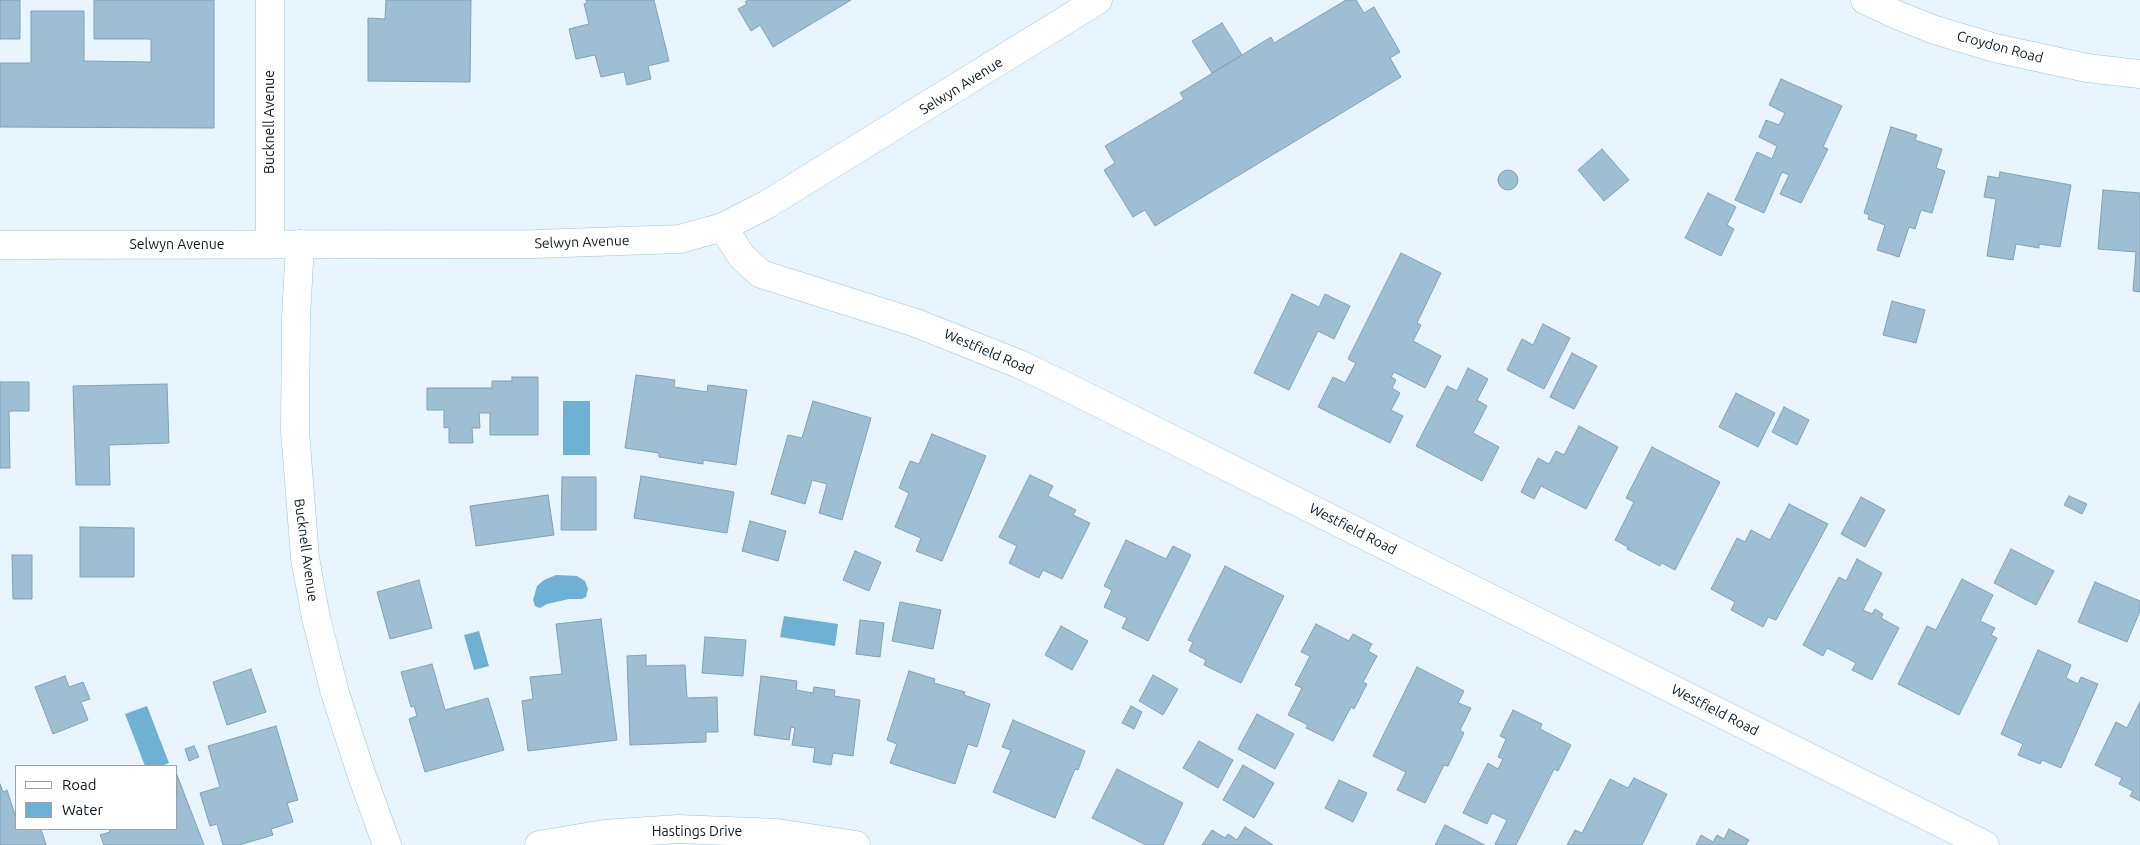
<!DOCTYPE html>
<style>
body{margin:0}
#map{position:relative;width:2140px;height:845px;overflow:hidden;background:#e8f5fe;font-family:Ubuntu,sans-serif}
canvas{display:block}
.legend{position:absolute;left:15px;top:765px;width:162px;height:65px;box-sizing:border-box;background:#fff;border:1px solid #9da2a5;margin:0;padding:6px 9px;list-style:none;font-size:15px;color:#0a171e}
.legend li{display:flex;align-items:center;gap:10px;height:25px}
.legend b{width:25px;border:1px solid #9da2a5}
</style>
<div id="map">
<canvas width="2140" height="845"></canvas>
<ul class="legend">
<li><b style="height:6px;background:#fff"></b>Road</li>
<li><b style="height:14px;background:#6fb0d5"></b>Water</li>
</ul>
</div>
<script>
const c = document.querySelector('canvas').getContext('2d');
c.lineJoin = 'round';
function fill(path, color) { c.fillStyle = color; c.fill(path, 'evenodd'); }
const shape = rows => new Path2D(rows.map(r => 'M' + r).join(''));
function stroke(path, color, width, dash) { c.strokeStyle = color; c.lineWidth = width; c.lineCap = dash ? 'butt' : 'round'; c.setLineDash(dash || []); c.stroke(path); }
function label(font, color, halo, rows, align = 'center') {
  c.font = font + ' Ubuntu,sans-serif'; c.lineWidth = 4; c.setLineDash([]); c.textBaseline = 'middle'; c.strokeStyle = halo; c.fillStyle = color; for (const [text, x, y, turn = 0] of rows) {
    c.save(); c.translate(x, y); c.rotate((+turn || 0) * Math.PI / 180); c.textAlign = isNaN(turn) ? turn : align; if (halo) c.strokeText(text, 0, 0); c.fillText(text, 0, 0); c.restore();
  }
}
fill(shape([
 [563,401,590,401,590,455,563,455],
 [556,575,577,576,585,581,588,589,586,597,582,599,569,599,547,604,540,608,535,606,533,600,537,586,544,580],
 [784,616,838,624,835,646,780,637],
 [479,631,489,666,474,670,464,635],
 [147,706,169,763,161,766,145,766,125,714]
]), '#6fb0d5');
const building = shape([
 [0,0,20,0,20,39,0,39,0,0],
 [94,0,214,0,214,128,0,127,0,63,31,63,31,11,84,11,84,61,151,62,151,39,94,39,94,0],
 [386,0,471,0,470,82,368,81,368,18,385,19,386,0],
 [586,0,654,0,669,61,648,66,651,79,627,85,624,72,601,77,595,55,576,59,569,29,589,24,584,4,587,3,586,0],
 [748,0,851,0,773,47,760,25,751,31,738,9,747,4,745,2,748,0],
 [1346,0,1356,0,1364,13,1374,7,1400,52,1390,58,1401,77,1155,226,1145,210,1133,217,1104,170,1115,163,1105,146,1184,99,1180,93,1242,55,1271,37,1274,43,1346,0],
 [1222,23,1242,55,1212,73,1192,41,1222,23],
 [1781,79,1842,106,1823,147,1828,149,1801,203,1780,194,1789,175,1782,172,1764,213,1735,200,1757,152,1772,159,1777,146,1759,137,1766,120,1779,125,1785,113,1769,105,1781,79],
 [1891,127,1917,135,1915,140,1942,149,1936,168,1945,171,1932,213,1921,210,1915,229,1909,227,1899,257,1877,250,1885,225,1868,219,1869,215,1864,213,1891,127],
 [1602,149,1629,180,1604,201,1578,170,1602,149],
 '1498 180a10 10 0 1 1 20 0a10 10 0 1 1-20 0Z',
 [2000,172,2071,185,2060,247,2039,244,2039,248,2016,244,2013,260,1987,256,1996,199,1984,197,1988,176,1999,178,2000,172],
 [2103,190,2140,193,2140,292,2133,291,2136,252,2098,249,2103,190],
 [1708,193,1736,207,1727,225,1734,229,1721,256,1685,238,1708,193],
 [1401,253,1441,273,1417,323,1421,325,1413,341,1441,356,1425,388,1394,372,1391,377,1396,380,1392,388,1400,393,1391,410,1403,416,1390,443,1318,407,1333,377,1345,383,1356,363,1348,359,1401,253],
 [1292,294,1319,307,1325,294,1350,306,1334,339,1318,331,1289,390,1254,373,1292,294],
 [1892,301,1925,310,1916,343,1883,335,1892,301],
 [1543,324,1570,338,1544,389,1507,370,1522,339,1533,345,1543,324],
 [1572,353,1597,366,1574,409,1550,397,1572,353],
 [1468,368,1488,379,1477,400,1487,406,1473,433,1499,447,1482,481,1416,446,1447,386,1457,391,1468,368],
 [636,375,675,380,674,387,707,392,708,385,747,390,736,465,703,460,703,464,659,457,659,453,625,448,636,375],
 [512,377,538,377,538,435,490,435,490,413,479,413,480,428,472,428,473,443,449,443,449,427,444,428,444,410,427,410,427,388,492,388,492,381,512,381,512,377],
 [0,382,29,382,29,411,9,411,10,468,0,468,0,382],
 [167,384,169,443,109,445,110,485,76,485,73,386,167,384],
 [1736,393,1775,413,1758,447,1719,427,1736,393],
 [813,401,871,418,842,520,819,513,827,484,812,480,805,504,771,494,788,435,802,438,813,401],
 [1784,407,1809,420,1797,445,1772,432,1784,407],
 [1579,426,1618,447,1586,509,1541,486,1534,499,1521,492,1538,458,1549,464,1556,451,1564,455,1579,426],
 [932,434,986,456,942,561,916,551,921,538,895,527,909,493,899,488,910,461,919,464,932,434],
 [1652,447,1720,482,1675,570,1662,563,1660,566,1627,549,1628,547,1615,540,1634,502,1626,498,1652,447],
 [1030,475,1053,486,1048,496,1076,510,1073,515,1090,523,1062,579,1043,570,1039,578,1009,563,1017,546,999,537,1030,475],
 [641,476,734,492,727,533,634,518,641,476],
 [562,477,596,477,596,530,561,530,562,477],
 [548,495,554,535,476,546,470,506,548,495],
 [2069,496,2087,504,2082,514,2064,505,2069,496],
 [1861,497,1885,510,1865,547,1841,534,1861,497],
 [1789,504,1828,524,1776,620,1768,617,1763,627,1731,610,1735,602,1711,589,1737,538,1745,542,1751,530,1770,540,1789,504],
 [750,521,786,531,778,561,742,551,750,521],
 [80,527,134,528,134,577,80,577,80,527],
 [1126,540,1166,559,1173,546,1191,555,1148,641,1122,628,1127,618,1104,607,1112,590,1104,586,1126,540],
 [2011,549,2054,571,2036,605,1994,583,2011,549],
 [855,551,881,562,869,591,843,580,855,551],
 [12,555,32,555,32,599,13,599,12,555],
 [1857,559,1882,573,1863,610,1872,614,1875,609,1883,614,1881,618,1899,628,1872,680,1852,670,1856,663,1827,648,1823,656,1803,645,1839,577,1846,581,1857,559],
 [1225,566,1284,596,1241,683,1204,665,1206,660,1189,651,1193,642,1188,640,1225,566],
 [1962,579,1993,595,1980,621,1995,628,1991,635,1997,638,1959,715,1898,684,1927,626,1936,630,1962,579],
 [419,580,432,628,390,639,377,592,419,580],
 [2095,582,2140,601,2140,611,2127,642,2078,622,2095,582],
 [900,602,941,610,933,649,892,641,900,602],
 [601,619,617,740,528,751,522,701,533,699,530,677,562,674,556,624,601,619],
 [860,620,884,623,880,657,856,654,860,620],
 [1316,624,1349,641,1353,634,1372,644,1368,651,1377,656,1363,682,1367,684,1354,709,1351,707,1333,741,1306,728,1308,725,1288,715,1302,688,1295,685,1310,656,1301,652,1316,624],
 [1061,626,1088,641,1072,670,1045,655,1061,626],
 [705,637,746,640,743,676,702,673,705,637],
 [2038,650,2071,665,2066,678,2078,684,2081,677,2098,684,2061,768,2042,760,2040,764,2018,755,2023,744,2001,734,2038,650],
 [646,655,646,666,685,665,687,698,717,697,718,732,706,732,706,742,630,745,627,656,646,655],
 [432,664,445,710,488,698,504,750,425,772,409,719,417,716,414,706,411,707,401,672,432,664],
 [1417,667,1464,691,1458,703,1471,708,1460,730,1464,733,1448,766,1444,765,1425,803,1397,790,1406,772,1373,756,1417,667],
 [251,669,266,712,227,725,213,682,251,669],
 [909,671,935,679,934,683,965,692,964,695,990,704,977,747,968,744,955,784,890,763,897,744,887,740,909,671],
 [1153,675,1178,689,1163,715,1139,701,1153,675],
 [65,676,69,687,83,682,90,699,81,702,88,720,53,734,35,687,65,676],
 [761,676,797,681,796,690,813,693,814,687,835,690,834,696,860,700,853,756,833,753,831,765,813,762,815,748,792,745,795,728,791,727,789,740,754,735,761,676],
 [2140,702,2140,801,2130,796,2133,791,2119,784,2122,778,2095,765,2116,722,2127,728,2140,702],
 [1131,706,1142,712,1134,729,1122,723,1131,706],
 [1513,710,1542,724,1540,729,1571,745,1558,771,1554,769,1516,845,1496,845,1495,844,1507,820,1492,813,1487,824,1463,813,1488,763,1498,769,1503,759,1498,757,1506,739,1500,736,1513,710],
 [1257,714,1294,734,1275,769,1238,749,1257,714],
 [1013,720,1085,751,1078,770,1075,769,1055,818,993,792,1011,750,1002,747,1013,720],
 [276,726,298,800,287,803,293,822,271,829,273,835,239,845,223,845,217,824,210,826,200,793,220,787,208,746,276,726],
 [1199,741,1233,760,1218,788,1183,768,1199,741],
 [194,746,199,757,189,761,185,749,194,746],
 [1243,765,1274,783,1254,818,1223,800,1243,765],
 [1117,769,1183,803,1163,845,1146,845,1092,818,1117,769],
 [177,775,204,845,104,845,100,835,110,832,109,829,176,829,177,775],
 [1634,778,1667,794,1642,845,1567,845,1575,830,1582,833,1610,779,1628,788,1634,778],
 [1339,780,1367,793,1353,822,1325,808,1339,780],
 [0,784,3,792,7,790,16,818,16,829,41,829,46,845,0,845,0,784],
 [1445,825,1485,845,1435,845,1445,825],
 [1245,827,1273,845,1202,845,1212,830,1225,838,1228,834,1237,840,1245,827],
 [1729,829,1749,840,1746,845,1696,845,1701,835,1713,842,1717,835,1724,839,1729,829]
]);
fill(building, '#9dbed3');
stroke(building, '#81a2b5', 1);
const minor = shape([
 [1865,0,1897,15,1935,30,1995,48,2087,68,2140,74],
 [723,227,742,257,761,274,916,323,1019,364,1057,382,1985,845],
 [270,244,270,0],
 [300,244,296,318,295,431,305,558,316,618,335,693,361,773,387,845],
 [539,845,604,834,678,829,777,833,856,845]
]);
const tertiary = shape([
 [0,245,535,244,680,239,723,227,766,205,1098,0]
]);
stroke(minor, '#a1c2d6', 29);
stroke(tertiary, '#a1c2d6', 29);
stroke(minor, '#fff', 28);
stroke(tertiary, '#fff', 28);
label('14px', '#0a171e', '#fff', [
 ["Croydon Road",2000,47,15],
 ["Selwyn Avenue",961,86,-32],
 ["Bucknell Avenue",269,122,-90],
 ["Selwyn Avenue",582,242,-2],
 ["Selwyn Avenue",177,244],
 ["Westfield Road",989,352,23],
 ["Westfield Road",1353,529,27],
 ["Bucknell Avenue",306,550,82],
 ["Westfield Road",1715,710,27],
 ["Hastings Drive",697,831]
]);
</script>
